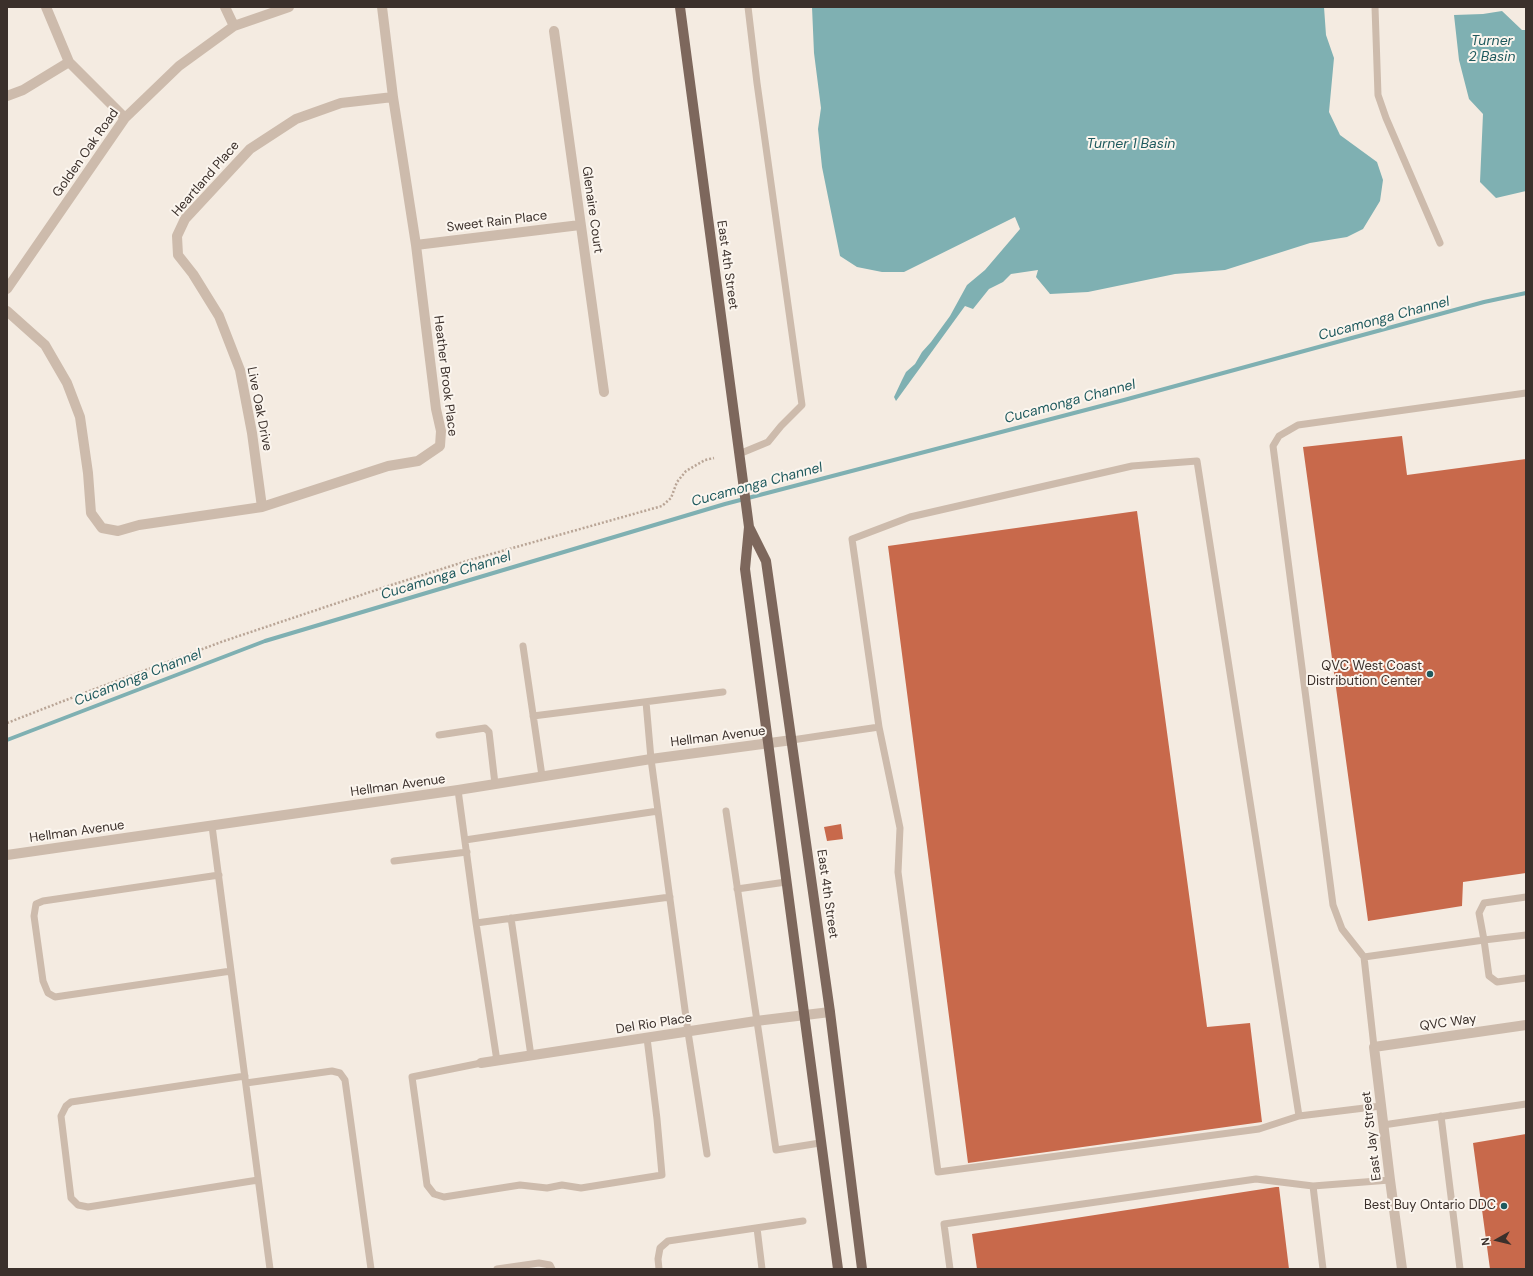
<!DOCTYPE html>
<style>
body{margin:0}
#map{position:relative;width:1533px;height:1276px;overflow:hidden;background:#f4ebe1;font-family:"DM Sans",sans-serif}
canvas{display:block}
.frame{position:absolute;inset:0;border:8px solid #3b302b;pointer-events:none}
.north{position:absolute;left:1477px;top:1220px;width:40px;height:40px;-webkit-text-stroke:3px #fbf5ee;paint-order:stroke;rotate:262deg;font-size:11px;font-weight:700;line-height:16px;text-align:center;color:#3b302b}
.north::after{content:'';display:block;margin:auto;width:14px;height:18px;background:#3b302b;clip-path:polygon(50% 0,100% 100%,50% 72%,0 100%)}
</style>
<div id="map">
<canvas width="1533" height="1276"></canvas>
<div class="frame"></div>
<div class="north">N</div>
</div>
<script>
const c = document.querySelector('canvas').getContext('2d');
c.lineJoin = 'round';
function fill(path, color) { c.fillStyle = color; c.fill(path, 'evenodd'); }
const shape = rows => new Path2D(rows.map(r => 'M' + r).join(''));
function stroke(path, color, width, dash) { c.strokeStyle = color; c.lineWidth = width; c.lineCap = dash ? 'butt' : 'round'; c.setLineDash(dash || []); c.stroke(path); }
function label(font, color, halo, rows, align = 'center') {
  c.font = font + ' "DM Sans",sans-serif'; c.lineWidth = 4; c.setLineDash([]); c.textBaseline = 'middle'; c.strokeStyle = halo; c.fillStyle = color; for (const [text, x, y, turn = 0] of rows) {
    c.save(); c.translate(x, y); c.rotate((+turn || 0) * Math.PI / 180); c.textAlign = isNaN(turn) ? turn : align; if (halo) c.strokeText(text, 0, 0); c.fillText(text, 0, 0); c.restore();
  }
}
fill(shape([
 [812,7,1324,7,1326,35,1334,58,1329,112,1340,135,1377,162,1383,180,1380,201,1363,229,1347,237,1310,243,1225,270,1175,274,1088,292,1050,294,1036,277,1038,270,1011,274,1003,282,989,289,973,309,965,306,896,401,894,397,902,380,906,372,915,364,922,352,931,342,950,316,967,285,985,270,1020,229,1015,217,904,272,882,272,857,267,840,256,822,167,818,129,821,108,814,53],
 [1502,11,1522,30,1526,30,1526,191,1496,198,1480,182,1483,114,1469,99,1459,60,1454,15,1483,14]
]), '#7fb0b2');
stroke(shape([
 [7,740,265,641,725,504,1124,400,1484,302,1526,293]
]), '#7fb0b2', 4);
fill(shape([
 [1402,436,1407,475,1526,459,1526,873,1463,882,1462,906,1368,921,1303,447],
 [1137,511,1207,1027,1250,1023,1262,1122,968,1163,888,546],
 [841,824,843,839,827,841,824,827],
 [1526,1134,1526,1269,1490,1269,1473,1143],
 [1276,1187,1279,1187,1289,1269,977,1269,972,1234]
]), '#c8694b');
stroke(shape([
 [7,723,84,693,224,641,385,587,470,560,662,506,671,498,677,482,686,471,705,460,714,458]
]), '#b9a596', 2.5, [2, 2]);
stroke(shape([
 [1375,7,1378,95,1386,118,1440,243],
 [739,454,768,442,781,426,802,405,757,83,748,7],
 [523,646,542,776],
 [646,702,651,759,658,811,688,1032,707,1154],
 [533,716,723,692],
 [879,727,852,539,910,517,1132,466,1197,461,1299,1116],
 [439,735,485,728,489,732,495,784],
 [792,740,879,727,900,828,898,872,938,1172,1259,1129,1299,1116,1381,1106],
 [458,790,476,923],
 [726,811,776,1150,820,1143],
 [212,826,270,1269],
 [465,840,658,811],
 [394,861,467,852],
 [219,875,43,901,36,904,34,916,43,981,48,993,55,997,231,971],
 [737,889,786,882],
 [1526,897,1484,903,1479,913,1484,940,1526,935],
 [511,918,531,1056],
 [1364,957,1484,940,1489,976,1497,982,1526,978],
 [1374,1047,1364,957,1342,929,1333,905,1273,446,1279,436,1298,425,1526,393],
 [497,1061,476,923,670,897],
 [481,1063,412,1077,427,1185,434,1194,444,1197,520,1185,547,1188,562,1185,581,1188,662,1175,657,1119,647,1038],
 [245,1076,71,1102,66,1106,61,1116,71,1198,78,1205,88,1207,258,1180],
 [246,1083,332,1071,340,1073,345,1080,371,1269],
 [1441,1116,1460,1269],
 [1383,1125,1526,1104],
 [757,1228,762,1269],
 [497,1269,539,1263,550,1265,552,1269],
 [659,1269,658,1259,660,1248,668,1241,803,1221],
 [950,1269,944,1224,1256,1179,1313,1186],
 [1323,1269,1313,1186,1390,1180]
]), '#cdbbac', 7);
stroke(shape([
 [46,7,69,62,125,118],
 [225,7,234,26],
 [554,31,604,392],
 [7,96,23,90,69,62],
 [416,245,580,225],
 [7,289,125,118,179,66,234,26,289,7],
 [7,311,45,345,67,383,80,417,88,473,91,513,102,528,118,531,139,525,262,507,388,466,418,461,440,446,441,431,436,409,416,245,393,97,382,7],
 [262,507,252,433,240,370,219,316,193,274,178,255,177,236,185,219,250,149,296,119,341,103,393,97],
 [481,1063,756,1021,830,1012]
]), '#cdbbac', 10);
stroke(shape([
 [7,855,458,790,651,759,792,740],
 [1402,1269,1390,1180,1374,1047,1526,1025]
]), '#cdbbac', 10);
stroke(shape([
 [680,7,749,527,745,569,838,1269],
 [749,527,766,561,830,1012,862,1269]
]), '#7d675c', 10);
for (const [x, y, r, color] of [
 [1430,674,4,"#1f5a5e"],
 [1504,1206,4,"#1f5a5e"]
]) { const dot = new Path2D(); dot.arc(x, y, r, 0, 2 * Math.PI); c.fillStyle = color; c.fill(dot); stroke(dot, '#fbf5ee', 1.5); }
label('13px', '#3b302b', '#fbf5ee', [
 ["Golden Oak Road",86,153,-55],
 ["Heartland Place",206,179,-49],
 ["Glenaire Court",592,210,82],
 ["Sweet Rain Place",497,222,-7],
 ["East 4th Street",727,265,82],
 ["Heather Brook Place",445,376,83],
 ["Live Oak Drive",259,409,79],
 ["Hellman Avenue",718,737,-7],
 ["Hellman Avenue",398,786,-8],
 ["Hellman Avenue",77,832,-8],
 ["East 4th Street",827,894,82],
 ["QVC Way",1448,1023,-8],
 ["Del Rio Place",654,1024,-9],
 ["East Jay Street",1372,1136,-97]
]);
label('13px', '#3b302b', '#fbf5ee', [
 ["QVC West Coast",1422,667],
 ["Distribution Center",1422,682],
 ["Best Buy Ontario DDC",1496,1206]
], 'right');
label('italic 14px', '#1f5a5e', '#fbf5ee', [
 ["Turner",1492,41],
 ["2 Basin",1492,57],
 ["Turner 1 Basin",1131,144],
 ["Cucamonga Channel",1384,319,-15],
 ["Cucamonga Channel",1070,402,-15],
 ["Cucamonga Channel",757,485,-15],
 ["Cucamonga Channel",446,576,-17],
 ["Cucamonga Channel",138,678,-21]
]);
</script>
